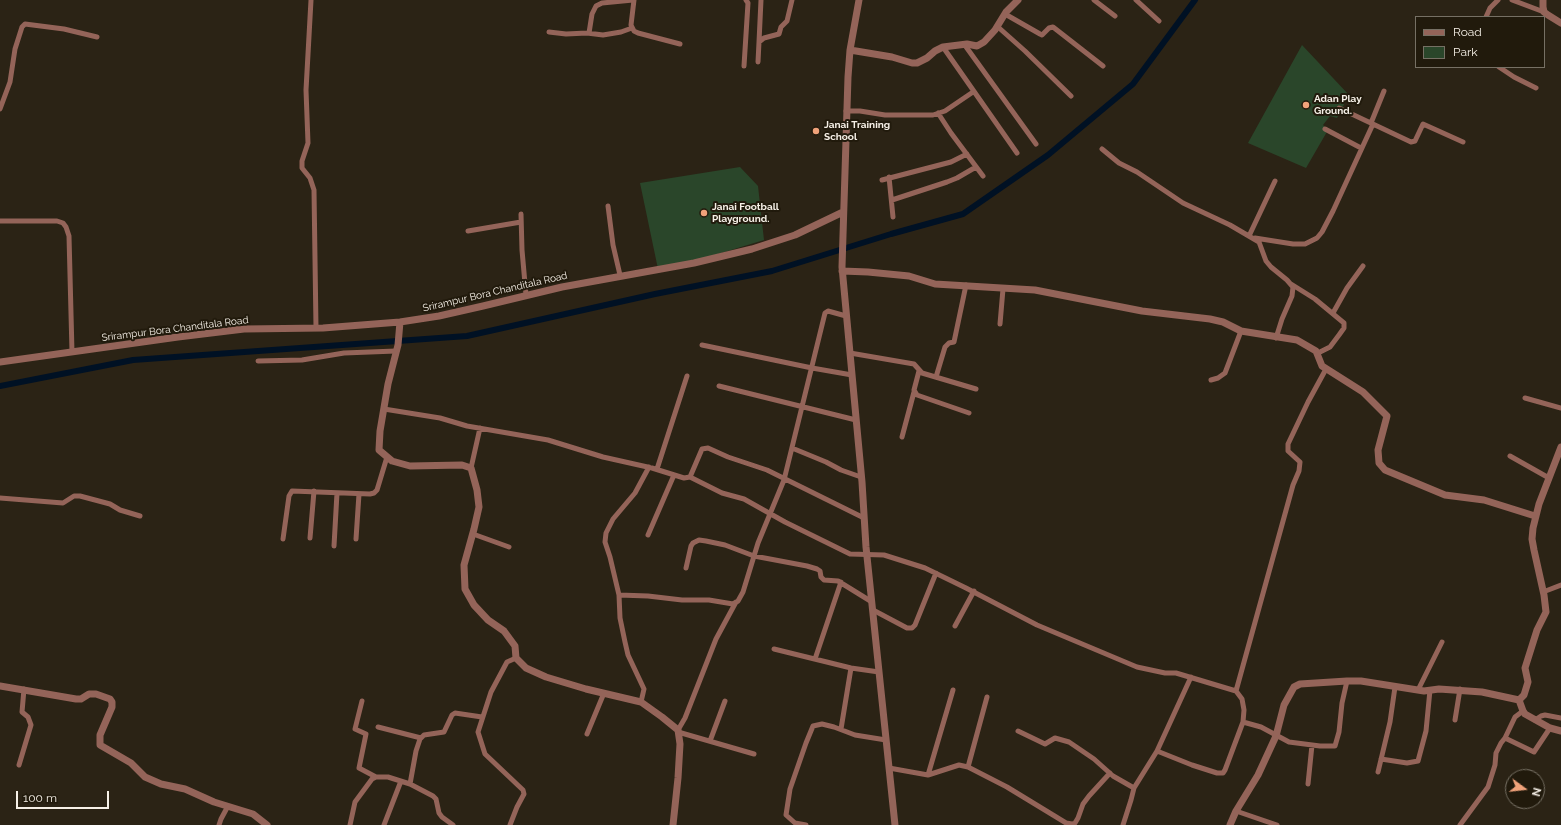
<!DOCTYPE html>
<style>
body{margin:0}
#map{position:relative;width:1561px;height:825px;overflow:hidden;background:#2b2315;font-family:Raleway,sans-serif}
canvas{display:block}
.legend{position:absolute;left:1415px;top:16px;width:130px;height:52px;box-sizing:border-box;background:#211a0c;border:1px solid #767064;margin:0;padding:5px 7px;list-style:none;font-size:12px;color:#f6f0e7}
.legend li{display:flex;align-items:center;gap:8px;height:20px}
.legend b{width:20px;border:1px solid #767064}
.north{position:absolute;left:1505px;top:769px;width:40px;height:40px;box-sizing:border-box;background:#211a0c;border:1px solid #767064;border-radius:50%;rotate:105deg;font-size:11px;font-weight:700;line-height:16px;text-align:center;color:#f6f0e7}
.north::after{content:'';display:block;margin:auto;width:14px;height:18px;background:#f0a27a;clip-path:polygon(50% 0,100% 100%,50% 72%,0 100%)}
.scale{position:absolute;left:16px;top:791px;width:93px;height:18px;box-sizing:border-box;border:2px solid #f6f0e7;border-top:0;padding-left:5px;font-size:12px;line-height:14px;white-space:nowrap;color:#f6f0e7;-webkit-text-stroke:3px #211a0c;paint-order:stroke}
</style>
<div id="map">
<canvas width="1561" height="825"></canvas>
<ul class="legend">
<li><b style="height:5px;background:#946459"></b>Road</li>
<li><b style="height:11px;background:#2a462a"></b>Park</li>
</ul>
<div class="north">N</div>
<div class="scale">100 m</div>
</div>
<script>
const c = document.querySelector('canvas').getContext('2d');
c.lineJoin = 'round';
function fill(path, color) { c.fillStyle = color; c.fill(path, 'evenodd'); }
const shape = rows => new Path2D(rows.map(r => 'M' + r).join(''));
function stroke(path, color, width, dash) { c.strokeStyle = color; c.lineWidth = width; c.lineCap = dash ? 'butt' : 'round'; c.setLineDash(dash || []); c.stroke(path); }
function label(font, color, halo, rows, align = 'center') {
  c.font = font + ' Raleway,sans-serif'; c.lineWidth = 4; c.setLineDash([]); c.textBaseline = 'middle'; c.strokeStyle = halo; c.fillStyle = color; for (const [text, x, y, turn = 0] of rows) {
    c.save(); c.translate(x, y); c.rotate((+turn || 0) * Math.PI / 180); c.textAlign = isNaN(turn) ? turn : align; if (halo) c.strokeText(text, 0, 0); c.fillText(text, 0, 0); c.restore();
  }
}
fill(shape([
 [1302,45,1349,95,1337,118,1330,116,1323,125,1328,130,1306,168,1248,143],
 [740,167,758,186,764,240,695,261,658,269,640,183]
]), '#2a462a');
stroke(shape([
 [0,386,133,360,467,336,655,294,772,271,891,234,963,214,1048,155,1133,84,1195,0]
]), '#001124', 6);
stroke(shape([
 [311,0,306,90,308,143,302,161,302,168,310,178,314,190,316,328],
 [634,0,631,25,634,31,638,33,680,44],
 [1094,0,1115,16],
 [1136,0,1159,21],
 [1512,0,1544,12],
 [1005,14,1040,34,1042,35,1049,28,1053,27,1103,66],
 [1486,17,1490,8,1498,0],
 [998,27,1025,51,1071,96],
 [549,32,566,34,587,33,603,35,621,32,632,28],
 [589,33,592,14,596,6,602,3,633,0],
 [759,42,761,0],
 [964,44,1036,144],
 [943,47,1017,153],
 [758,62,759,42,764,38,779,34,781,27,787,21,792,0],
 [744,66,748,3,746,0],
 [1499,67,1514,77,1536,88],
 [1339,108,1411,142,1415,141,1423,124,1463,142],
 [0,109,10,82,15,49,22,27,25,24,64,29,97,37],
 [846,111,860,111,885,115,933,115,945,111,973,92],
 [938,113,951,133,983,176],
 [1371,123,1384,91],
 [1325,129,1361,148],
 [1102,149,1119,163,1137,172,1183,203,1230,225,1259,242,1266,261,1271,267,1287,280,1293,287,1292,296,1282,319,1276,338],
 [889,177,893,217],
 [882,180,951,162,967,154],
 [892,200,947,182,957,178,976,167],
 [608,206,613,245,620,275],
 [521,214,522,250,526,295],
 [0,221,57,221,63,223,66,227,69,236,72,352],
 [468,231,521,222],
 [1249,236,1275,181],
 [1255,238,1293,244,1305,244,1317,238,1322,232,1333,211,1373,124],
 [1291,284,1315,299,1344,323,1344,328,1339,335,1330,347,1318,353],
 [1333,313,1347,288,1363,266],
 [1000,324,1003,289],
 [702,345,812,368,852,375],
 [850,353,914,364,922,373,976,389],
 [258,361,302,360,344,353,396,351],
 [919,371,914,390,917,395,969,413],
 [936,377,945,347,949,343,954,342,966,285],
 [1211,380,1218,378,1225,373,1241,331],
 [719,386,856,420],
 [1525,398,1561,408],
 [384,409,440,418,467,426,548,440,603,457,652,468,684,478,690,477,702,449,708,448,728,457,767,470,864,518],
 [902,437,914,392],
 [792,448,826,462,841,470,861,477],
 [1510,456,1549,478],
 [471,468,480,428],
 [657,469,687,376],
 [690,477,722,493,744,499,785,522,850,554,884,555,925,568,966,588,1037,625,1137,667,1165,673,1176,673,1236,691,1242,699,1244,710,1243,722,1261,727,1289,742,1320,746,1335,746,1339,732,1342,703,1347,681],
 [0,498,63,503,74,496,80,496,110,504,120,510,140,516],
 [473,534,509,547],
 [648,535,674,475],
 [310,538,314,491],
 [283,539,289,496,292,491,370,494,374,493,377,490,387,457],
 [356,539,359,494],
 [334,546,337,493],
 [686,568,691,546,693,543,699,540,706,541,725,545,754,556,807,566,817,569,820,571,821,577,824,580,838,581,872,602],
 [1543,592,1561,585],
 [619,595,648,596,682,600,709,600,733,604,738,601,743,592,758,543,784,480,825,313,828,311,846,316],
 [873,610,907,628,912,628,915,625,936,573],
 [955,626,974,591],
 [774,649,851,668,879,672],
 [815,659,841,582],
 [1418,690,1442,642],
 [1236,691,1293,485,1299,471,1300,462,1288,451,1288,444,1308,402,1326,369],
 [362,701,355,729,366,734,359,768,376,777],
 [641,702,644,689,628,655,625,642,620,618,619,595,610,557,605,542,606,533,613,519,635,493,649,467],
 [1455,720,1460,689],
 [1535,720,1541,716,1545,715,1561,718],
 [378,727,421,738],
 [841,729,851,668],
 [678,730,685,718,716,639,736,602],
 [1018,731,1045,744,1055,738,1069,742,1094,759,1113,776,1134,788],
 [678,732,754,754],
 [587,734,604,693],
 [1505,738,1534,752,1550,728],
 [710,741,725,701],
 [1157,751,1192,765,1217,773,1223,773,1225,770,1243,722],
 [1381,759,1407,763,1418,761,1426,731,1430,690],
 [19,765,31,725,28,717,22,712,24,689],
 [968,767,987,697],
 [889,768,928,775,959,765,968,767,1007,787,1066,823,1072,824,1075,823,1078,818,1083,804,1089,796,1110,773],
 [1378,772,1390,722,1395,687],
 [928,775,953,690],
 [410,784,416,751,420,739,424,735,444,732,452,715,455,713,482,717],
 [1308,784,1312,745],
 [1236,811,1277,825],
 [219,825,221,819,228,806],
 [350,825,355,802,372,779,376,777,388,777,410,784,433,796,436,799,439,813,442,817,453,825],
 [384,825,401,781],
 [510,825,517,807,524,794,523,790,485,754,478,732,491,692,507,662,516,658],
 [806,825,795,823,786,815,790,789,806,743,813,726,822,724,834,727,855,735,886,740],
 [1123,825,1131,800,1134,788,1157,751,1191,677],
 [1460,825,1488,787,1495,765,1496,753,1501,743,1505,738,1515,717,1523,711]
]), '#946459', 5);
stroke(shape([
 [859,0,850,50,848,77,842,267,862,482,866,547,895,825],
 [1543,0,1543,7,1544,12,1548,15,1561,23],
 [850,50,892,57,912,63,917,63,927,58,935,51,943,47,967,44,977,46,984,42,995,30,1006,12,1018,0],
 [842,271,868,272,909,276,935,284,1035,290,1142,311,1210,319,1223,322,1241,331,1297,340,1316,351,1322,366,1363,392,1387,416,1378,450,1379,463,1385,470,1445,495,1484,500,1535,516],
 [400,322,398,345,388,384,380,431,379,450,392,461,410,466,462,465,471,468,477,490,479,507,474,529,464,565,465,589,474,605,488,620,504,631,515,646,516,658,526,668,546,677,586,689,641,702,662,717,678,730,680,744,678,778,673,825],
 [0,362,178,337,244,329,323,328,400,322,439,316,483,306,562,287,694,263,752,249,795,235,843,212],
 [0,686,76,699,81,699,89,694,96,694,110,699,112,702,112,707,100,735,100,745,131,763,145,777,161,784,185,789,214,802,253,814,267,825],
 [1519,700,1523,711,1525,714,1550,728,1561,731],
 [1230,825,1236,811,1258,775,1276,736,1284,705,1294,687,1300,684,1347,681,1361,681,1424,691,1439,689,1482,692,1519,700,1524,695,1528,682,1525,668,1537,630,1546,612,1544,595,1534,550,1532,539,1533,528,1539,504,1561,447]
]), '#946459', 7);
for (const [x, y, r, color] of [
 [1306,105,4,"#f0a27a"],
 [816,131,4,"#f0a27a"],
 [704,213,4,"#f0a27a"]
]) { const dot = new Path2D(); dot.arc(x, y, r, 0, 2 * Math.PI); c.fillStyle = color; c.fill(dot); stroke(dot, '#211a0c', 1.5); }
label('bold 10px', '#f6f0e7', '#211a0c', [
 ["Adan Play",1314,99],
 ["Ground.",1314,111],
 ["Janai Training",824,125],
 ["School",824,137],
 ["Janai Football",712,207],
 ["Playground.",712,219]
], 'left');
label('10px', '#f6f0e7', '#211a0c', [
 ["Srirampur Bora Chanditala Road",495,292,-13],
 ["Srirampur Bora Chanditala Road",175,329,-7]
]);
</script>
